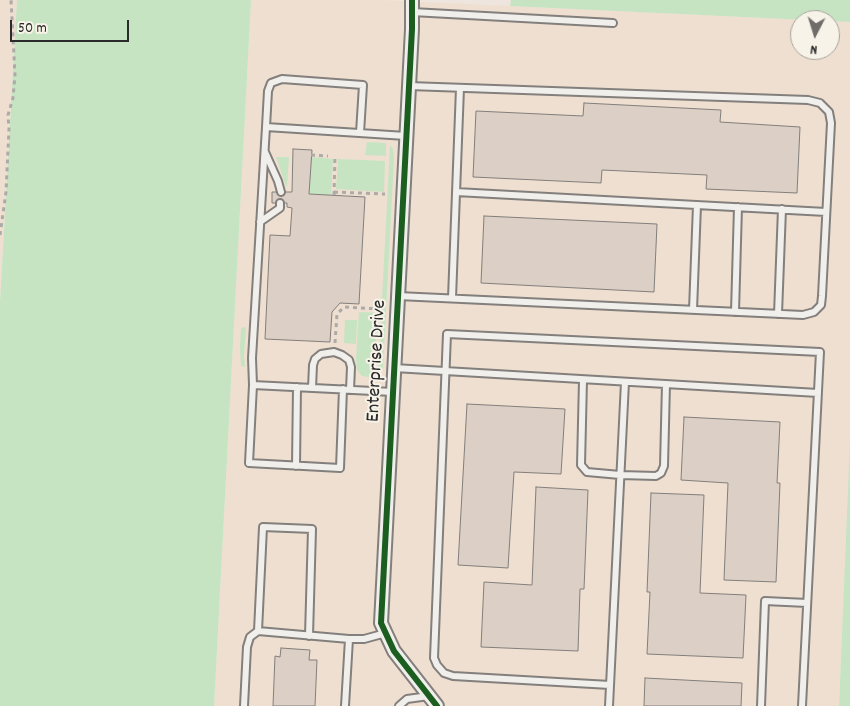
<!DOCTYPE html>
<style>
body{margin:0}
#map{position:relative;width:850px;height:706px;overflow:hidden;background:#eee6de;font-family:Dekko,sans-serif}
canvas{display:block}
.north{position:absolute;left:790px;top:10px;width:50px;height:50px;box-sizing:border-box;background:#f7f3e8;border:1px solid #a5a39c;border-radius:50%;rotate:185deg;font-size:14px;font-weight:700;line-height:20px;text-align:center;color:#2b2b2b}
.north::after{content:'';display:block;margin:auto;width:18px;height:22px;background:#6f6c6a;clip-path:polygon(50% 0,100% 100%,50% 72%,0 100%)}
.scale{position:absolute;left:10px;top:20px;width:119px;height:22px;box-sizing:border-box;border:2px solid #2b2b2b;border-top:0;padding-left:6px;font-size:15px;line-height:18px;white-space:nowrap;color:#2b2b2b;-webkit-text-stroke:4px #f7f3e8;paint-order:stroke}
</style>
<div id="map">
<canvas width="850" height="706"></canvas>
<div class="north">N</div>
<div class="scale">50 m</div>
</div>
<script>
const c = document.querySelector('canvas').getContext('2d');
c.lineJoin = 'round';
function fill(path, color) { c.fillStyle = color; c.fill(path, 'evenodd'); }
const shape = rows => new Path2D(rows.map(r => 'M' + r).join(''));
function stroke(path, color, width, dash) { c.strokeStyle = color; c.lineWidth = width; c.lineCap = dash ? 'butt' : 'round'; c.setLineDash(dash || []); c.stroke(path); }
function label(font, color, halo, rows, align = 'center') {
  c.font = font + ' Dekko,sans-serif'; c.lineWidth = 4; c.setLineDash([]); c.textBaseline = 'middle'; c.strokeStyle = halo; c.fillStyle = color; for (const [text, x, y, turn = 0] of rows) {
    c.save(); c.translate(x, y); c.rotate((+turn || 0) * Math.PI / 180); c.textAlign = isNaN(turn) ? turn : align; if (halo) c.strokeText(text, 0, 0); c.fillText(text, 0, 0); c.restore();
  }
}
fill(shape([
 [0,0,17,0,0,302],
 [251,0,382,0,812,20,800,20,800,50,830,50,830,21,850,22,850,440,839,706,214,706]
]), '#efdfd0');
fill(shape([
 [17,0,251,0,214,706,0,706,0,302],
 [511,0,850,0,850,22,510,6],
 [367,142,386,143,386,156,365,155],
 [390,145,393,149,394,158,383,368,378,377],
 [276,157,289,157,287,186,286,186],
 [311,157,333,159,331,195,309,194],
 [338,159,385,161,384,192,336,189],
 [359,312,378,313,374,378,362,376,357,370,356,359],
 [345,320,357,320,356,344,344,343],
 [246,327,244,356,245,367,241,366,240,348,241,328],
 [850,440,850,706,839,706]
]), '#c6e4c2');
const building = shape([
 [584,103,721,110,720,122,800,127,797,193,706,189,707,175,602,170,601,183,473,177,476,111,583,116,584,103],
 [293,149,312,150,309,194,365,197,359,304,340,303,332,312,330,342,265,339,270,235,290,236,292,208,287,207,287,203,272,203,272,192,292,192,293,149],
 [484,216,657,224,654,292,481,283,484,216],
 [467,404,565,409,561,474,514,472,508,568,458,565,467,404],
 [684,417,780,422,777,483,780,483,776,582,724,580,728,483,681,480,684,417],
 [536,487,588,490,584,589,580,589,578,651,481,647,484,582,532,585,536,487],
 [651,493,704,495,700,593,746,595,743,658,647,654,650,592,647,592,651,493],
 [281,648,310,650,309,660,317,660,315,706,273,706,275,656,280,657,281,648],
 [645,678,742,683,741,706,644,706,645,678]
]);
fill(building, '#dccfc5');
stroke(building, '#837f7c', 1);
const service = shape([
 [412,12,613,23],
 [266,127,268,91,271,83,282,79,363,85,360,133],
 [265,152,278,181,281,192],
 [456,192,826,212],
 [260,222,280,208,280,203],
 [398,296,803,315,814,312,821,305,822,296,831,123,829,112,820,103,808,100,409,86],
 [452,298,460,88],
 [693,310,697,205],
 [735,312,738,207],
 [778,314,782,209],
 [394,368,818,393],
 [583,380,581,465,587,472,620,475,656,476,661,473,664,466,666,384],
 [253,385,249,463,340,468,343,389],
 [312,388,313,365,315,359,321,354,334,352,342,355,349,360,351,367,350,390],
 [393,392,253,385,252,358,266,127,406,136],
 [296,466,297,387],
 [258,631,349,639,364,639,386,633],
 [610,685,453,676,444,673,437,665,434,658,447,334,820,352,802,706],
 [244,706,247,647,250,637,258,631,263,527,312,529,309,636],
 [345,706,349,639],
 [399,706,407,699,429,696],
 [609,706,625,382],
 [761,706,765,601,807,603]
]);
const minor = shape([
 [412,0,412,29,381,623,394,651,437,706]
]);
stroke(service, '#837f7c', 10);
stroke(minor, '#837f7c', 16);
stroke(shape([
 [311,155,328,156],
 [334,192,385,194],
 [334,195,335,156],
 [0,235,6,192,9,129,8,115,13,98,15,75,11,0],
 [335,343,337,314,344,307,380,309]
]), '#adaba8', 3, [4, 4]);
stroke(service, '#f1efeb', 6);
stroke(minor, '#f1efeb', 12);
stroke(shape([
 [412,0,412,29,381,623,394,651,437,706]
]), '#1b5e20', 6);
label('20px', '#2b2b2b', '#f7f3e8', [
 ["Enterprise Drive",378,361,-87]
]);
</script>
